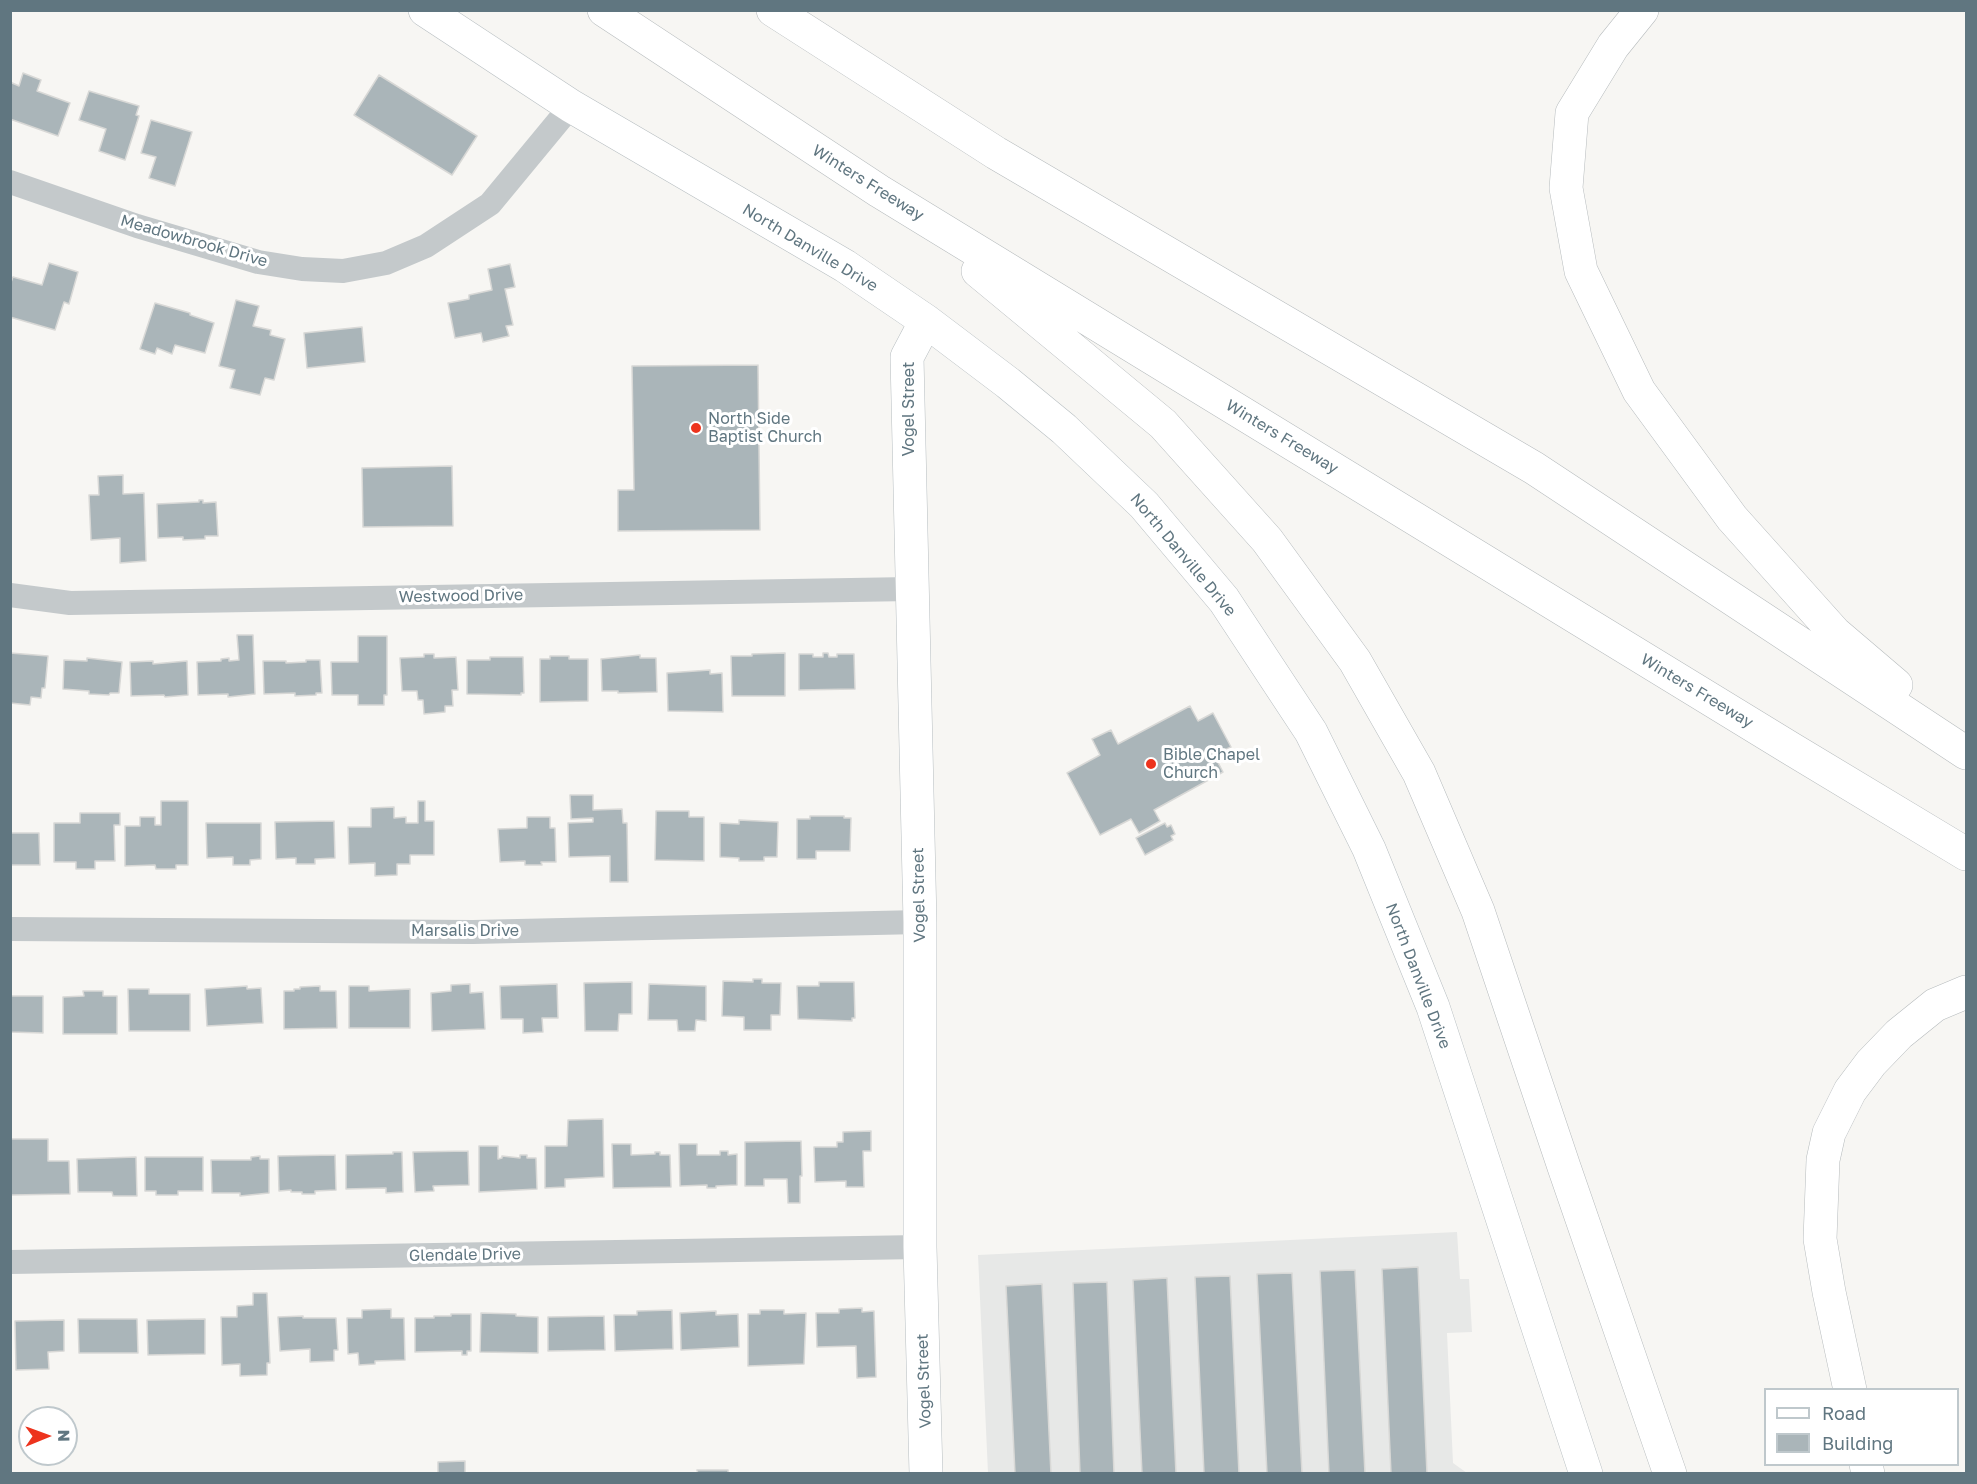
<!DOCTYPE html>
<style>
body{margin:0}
#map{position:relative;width:1977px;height:1484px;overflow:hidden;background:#f7f6f3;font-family:"Golos Text",sans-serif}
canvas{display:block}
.frame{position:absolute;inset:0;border:12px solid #607680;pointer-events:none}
.legend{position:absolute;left:1764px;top:1388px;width:195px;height:78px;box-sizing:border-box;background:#fff;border:2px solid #bfc8cc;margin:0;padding:8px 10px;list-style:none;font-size:18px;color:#607680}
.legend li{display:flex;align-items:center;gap:12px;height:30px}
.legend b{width:30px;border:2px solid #bfc8cc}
.north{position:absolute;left:18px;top:1406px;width:60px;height:60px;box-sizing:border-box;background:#fff;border:2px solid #bfc8cc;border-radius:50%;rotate:89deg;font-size:16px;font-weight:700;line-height:24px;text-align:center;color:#607680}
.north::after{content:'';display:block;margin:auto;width:21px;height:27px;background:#ed331d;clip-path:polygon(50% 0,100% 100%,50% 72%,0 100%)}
</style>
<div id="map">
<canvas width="1977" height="1484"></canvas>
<div class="frame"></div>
<ul class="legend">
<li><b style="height:8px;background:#fff"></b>Road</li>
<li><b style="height:16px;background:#aab5b9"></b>Building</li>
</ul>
<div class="north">N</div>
</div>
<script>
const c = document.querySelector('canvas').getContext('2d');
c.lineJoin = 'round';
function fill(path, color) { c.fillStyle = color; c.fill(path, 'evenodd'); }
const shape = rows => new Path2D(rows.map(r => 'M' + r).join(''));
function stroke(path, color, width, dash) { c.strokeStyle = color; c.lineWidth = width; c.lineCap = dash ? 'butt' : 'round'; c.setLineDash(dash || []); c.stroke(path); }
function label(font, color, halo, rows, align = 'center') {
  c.font = font + ' "Golos Text",sans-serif'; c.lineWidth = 6; c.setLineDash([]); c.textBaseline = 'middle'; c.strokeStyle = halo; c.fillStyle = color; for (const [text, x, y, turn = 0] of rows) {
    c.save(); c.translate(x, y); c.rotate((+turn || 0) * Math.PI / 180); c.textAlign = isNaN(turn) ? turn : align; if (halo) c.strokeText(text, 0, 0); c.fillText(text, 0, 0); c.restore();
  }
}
fill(shape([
 [1457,1232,1460,1279,1469,1279,1472,1332,1447,1333,1453,1463,1467,1473,988,1473,978,1255]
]), '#e7e8e7');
const building = shape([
 [23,73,41,80,37,91,70,103,58,136,10,119,10,82,19,86,23,73],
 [379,75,477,136,452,175,354,115,379,75],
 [89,91,139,106,136,115,139,116,125,160,99,151,106,129,79,120,89,91],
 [151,120,192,132,175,186,149,178,156,157,141,153,151,120],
 [49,263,78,272,69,304,64,302,55,330,10,317,10,285,13,277,42,285,49,263],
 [510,264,515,287,505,289,513,325,506,326,509,336,483,342,481,333,455,338,448,303,469,299,469,295,492,290,488,269,510,264],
 [236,300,259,306,253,326,271,330,270,335,285,339,274,380,265,378,260,395,230,388,235,370,219,366,236,300],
 [155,303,190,313,190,315,214,323,205,353,175,345,172,354,157,348,155,354,140,349,155,303],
 [362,327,365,362,307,368,304,333,362,327],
 [758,365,760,530,618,531,618,490,634,490,632,366,758,365],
 [452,466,453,526,363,527,362,468,452,466],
 [123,475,123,494,144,493,146,561,120,563,120,538,91,540,89,495,99,495,98,476,123,475],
 [199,500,203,500,203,503,216,502,218,536,205,536,205,539,183,540,183,537,158,538,157,504,199,502,199,500],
 [237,635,253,635,255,694,228,697,228,694,198,695,197,662,221,661,221,659,229,658,229,661,239,660,237,635],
 [358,636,387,636,387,695,384,695,384,705,358,705,358,695,332,695,331,662,358,662,358,636],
 [10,653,48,656,45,688,42,688,41,698,31,697,30,705,10,703,10,653],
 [785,653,785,696,732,696,731,656,752,656,752,654,785,653],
 [823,653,828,653,829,657,837,657,837,654,854,654,855,689,799,690,799,654,813,654,813,657,823,657,823,653],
 [424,654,434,654,434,658,456,657,458,690,452,690,453,706,445,706,445,712,424,714,423,700,418,700,417,691,402,691,400,658,424,657,424,654],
 [640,655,640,658,656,658,657,692,618,693,618,691,602,691,601,659,640,655],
 [550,656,569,656,569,659,588,659,588,701,540,702,540,659,550,659,550,656],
 [490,657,523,657,524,693,521,693,521,695,467,694,467,660,490,660,490,657],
 [87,658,122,662,119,693,110,693,109,695,89,694,89,691,63,689,64,660,87,661,87,658],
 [306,660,320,660,322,693,316,693,316,695,295,696,295,693,264,694,263,661,286,661,286,663,306,662,306,660],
 [153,661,153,664,187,661,188,695,165,697,164,695,131,696,130,662,153,661],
 [710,670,710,674,722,673,723,712,668,711,667,673,710,670],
 [1190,706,1198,721,1213,713,1231,747,1214,755,1223,772,1154,810,1160,821,1139,833,1131,819,1100,835,1067,773,1100,755,1092,739,1111,730,1118,744,1190,706],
 [570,795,593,795,593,810,622,809,623,823,627,823,628,882,610,882,610,856,569,857,568,823,593,822,593,818,571,819,570,795],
 [161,801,188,801,188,865,176,865,176,869,156,869,155,865,125,866,125,826,140,826,140,817,155,817,155,825,161,825,161,801],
 [418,801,425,801,425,821,434,821,434,855,410,855,410,864,397,864,397,875,375,876,375,863,349,864,348,827,371,827,371,808,394,807,394,818,406,817,406,823,418,823,418,801],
 [656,811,689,811,689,817,704,817,704,861,655,860,656,811],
 [80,813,120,813,120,825,114,825,115,861,95,861,95,869,76,869,76,862,54,862,54,823,80,823,80,813],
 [810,816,844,816,844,818,851,818,850,851,816,851,816,859,797,859,797,819,810,819,810,816],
 [527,817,550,817,550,828,555,828,556,862,541,862,542,865,525,865,525,861,500,862,498,829,527,828,527,817],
 [739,820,778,822,777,857,764,857,764,861,739,861,739,858,720,857,720,823,739,824,739,820],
 [334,821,335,858,315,859,315,864,296,864,296,858,276,859,275,822,334,821],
 [206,823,261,823,261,859,250,860,250,865,233,865,233,857,207,858,206,823],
 [1165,823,1167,827,1171,825,1175,834,1171,836,1173,840,1145,855,1136,838,1165,823],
 [10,833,39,833,40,865,10,865,10,833],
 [753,979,762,979,762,983,781,983,780,1015,771,1015,771,1030,744,1030,744,1017,722,1016,723,981,753,982,753,979],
 [632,982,632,1014,619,1014,618,1031,585,1031,584,983,632,982],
 [819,982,854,982,855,1018,852,1018,852,1021,798,1019,797,986,819,986,819,982],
 [470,984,470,993,483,992,485,1029,432,1031,431,993,451,991,451,985,470,984],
 [557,984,558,1018,542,1018,543,1032,523,1033,523,1019,501,1019,500,986,557,984],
 [649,984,706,986,706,1021,696,1020,695,1031,678,1031,677,1020,648,1020,649,984],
 [247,986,247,989,261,988,263,1023,207,1026,205,989,247,986],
 [320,986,320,991,336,991,337,1028,284,1029,284,991,294,991,294,989,300,989,300,987,320,986],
 [349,986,369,986,369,991,410,989,410,1028,349,1028,349,986],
 [128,989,149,989,149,994,190,994,190,1031,129,1031,128,989],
 [83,991,103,991,103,996,117,996,117,1034,63,1034,63,997,84,996,83,991],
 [10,996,43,996,43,1033,10,1032,10,996],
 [603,1119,604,1177,565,1179,565,1187,545,1188,545,1146,567,1146,568,1120,603,1119],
 [871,1131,871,1151,863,1151,864,1187,846,1187,846,1181,815,1182,814,1147,837,1147,837,1142,843,1142,843,1132,871,1131],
 [10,1139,48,1139,48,1161,69,1161,70,1194,11,1195,10,1139],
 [801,1141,802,1176,800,1176,800,1203,788,1203,787,1179,764,1179,764,1186,745,1186,745,1142,801,1141],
 [612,1144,631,1144,631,1155,655,1154,655,1152,660,1152,660,1155,670,1155,671,1187,613,1188,612,1144],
 [679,1144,697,1144,697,1155,720,1155,720,1151,728,1151,728,1155,737,1154,737,1185,716,1186,716,1188,707,1188,707,1185,680,1186,679,1144],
 [479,1146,498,1146,498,1159,502,1158,502,1156,520,1158,520,1155,527,1155,527,1158,536,1158,537,1189,479,1192,479,1146],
 [468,1151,469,1185,433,1186,434,1191,415,1192,413,1152,468,1151],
 [393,1152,402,1152,403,1192,386,1193,386,1188,346,1189,346,1155,393,1154,393,1152],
 [335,1155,336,1190,315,1191,315,1194,302,1194,302,1192,291,1192,291,1190,279,1191,278,1156,335,1155],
 [260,1156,260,1159,269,1159,269,1193,240,1196,240,1193,212,1193,211,1160,251,1160,251,1157,260,1156],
 [136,1157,137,1196,113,1196,112,1192,78,1192,77,1159,136,1157],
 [145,1157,203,1157,203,1191,178,1191,178,1195,156,1195,156,1191,145,1191,145,1157],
 [1418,1267,1427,1474,1391,1474,1382,1269,1418,1267],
 [1355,1270,1365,1474,1329,1474,1320,1271,1355,1270],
 [1292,1273,1302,1474,1267,1474,1257,1274,1292,1273],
 [1230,1276,1239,1474,1204,1474,1195,1277,1230,1276],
 [1167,1278,1176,1474,1142,1474,1133,1280,1167,1278],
 [1107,1282,1114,1474,1080,1474,1073,1283,1107,1282],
 [1042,1284,1051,1474,1015,1474,1006,1286,1042,1284],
 [253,1293,267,1293,270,1363,267,1363,267,1375,240,1376,240,1364,222,1365,221,1317,237,1317,237,1306,253,1305,253,1293],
 [862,1308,862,1312,874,1311,876,1377,857,1378,856,1346,817,1347,816,1313,839,1313,839,1309,862,1308],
 [391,1309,391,1318,404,1318,405,1360,375,1361,375,1364,359,1365,358,1353,348,1354,347,1318,362,1318,362,1310,391,1309],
 [672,1310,673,1349,615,1351,614,1315,637,1315,637,1311,672,1310],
 [760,1310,784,1310,784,1314,806,1313,804,1364,748,1366,748,1314,760,1314,760,1310],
 [716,1311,716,1315,738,1314,739,1347,681,1350,680,1313,716,1311],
 [481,1313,516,1314,516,1316,538,1317,538,1353,480,1352,481,1313],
 [451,1314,471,1314,471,1351,467,1351,467,1355,462,1355,462,1351,415,1352,415,1318,434,1318,434,1316,451,1316,451,1314],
 [303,1316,303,1318,336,1318,338,1350,334,1350,334,1361,310,1362,310,1349,280,1351,278,1317,303,1316],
 [604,1316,605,1350,548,1351,548,1317,604,1316],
 [78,1319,137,1319,138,1353,79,1353,78,1319],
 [205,1319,205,1354,148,1355,147,1320,205,1319],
 [64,1320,64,1351,48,1352,49,1369,16,1370,15,1321,64,1320],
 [465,1461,465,1474,436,1474,438,1473,438,1462,465,1461],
 [697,1470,728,1470,728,1474,698,1474,697,1470]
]);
fill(building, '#aab5b9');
stroke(building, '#d8d8d6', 1.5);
const secondary = shape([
 [425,10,571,106,845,266,926,321,1008,383,1064,429,1144,505,1224,600,1311,732,1369,849,1433,1007,1586,1474],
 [926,321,907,357,920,922,920,1247,926,1474]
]);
const highway = shape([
 [604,10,879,191,1790,748,1966,854],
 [773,10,996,153,1534,468,1966,753],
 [1642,10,1613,46,1572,113,1566,188,1581,271,1639,391,1732,518,1835,633,1896,685],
 [978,271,1163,424,1267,540,1355,661,1419,773,1478,911,1564,1167,1670,1474],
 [1850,1390,1829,1292,1820,1239,1823,1160,1829,1133,1850,1091,1871,1063,1899,1034,1935,1005,1966,992],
 [1866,1464,1868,1474]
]);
stroke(secondary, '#b6bdc0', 34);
stroke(highway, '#b6bbbd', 34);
stroke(shape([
 [10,182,137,226,258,262,302,269,343,271,386,263,426,246,490,204,571,106],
 [10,595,70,603,911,589],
 [10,929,473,932,920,922],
 [10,1262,920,1247]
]), '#c4c9cb', 24);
stroke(secondary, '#fff', 33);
stroke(highway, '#fff', 33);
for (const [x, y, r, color] of [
 [696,428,6,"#ed331d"],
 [1151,764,6,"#ed331d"]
]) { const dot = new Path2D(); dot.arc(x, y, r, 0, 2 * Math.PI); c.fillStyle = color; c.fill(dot); stroke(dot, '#fff', 2); }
label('16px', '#607680', '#fff', [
 ["Winters Freeway",868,183,32],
 ["Meadowbrook Drive",194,241,16],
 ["North Danville Drive",810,248,31],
 ["Vogel Street",909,409,-90],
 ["Winters Freeway",1282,437,31],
 ["North Danville Drive",1183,555,50],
 ["Westwood Drive",461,596,-1],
 ["Winters Freeway",1697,691,31],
 ["Vogel Street",919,895,-91],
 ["Marsalis Drive",465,931],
 ["North Danville Drive",1418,976,69],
 ["Glendale Drive",465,1255,-1],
 ["Vogel Street",924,1381,-92]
]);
label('16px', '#607680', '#fff', [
 ["North Side",708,419],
 ["Baptist Church",708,437],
 ["Bible Chapel",1163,755],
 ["Church",1163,773]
], 'left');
</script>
